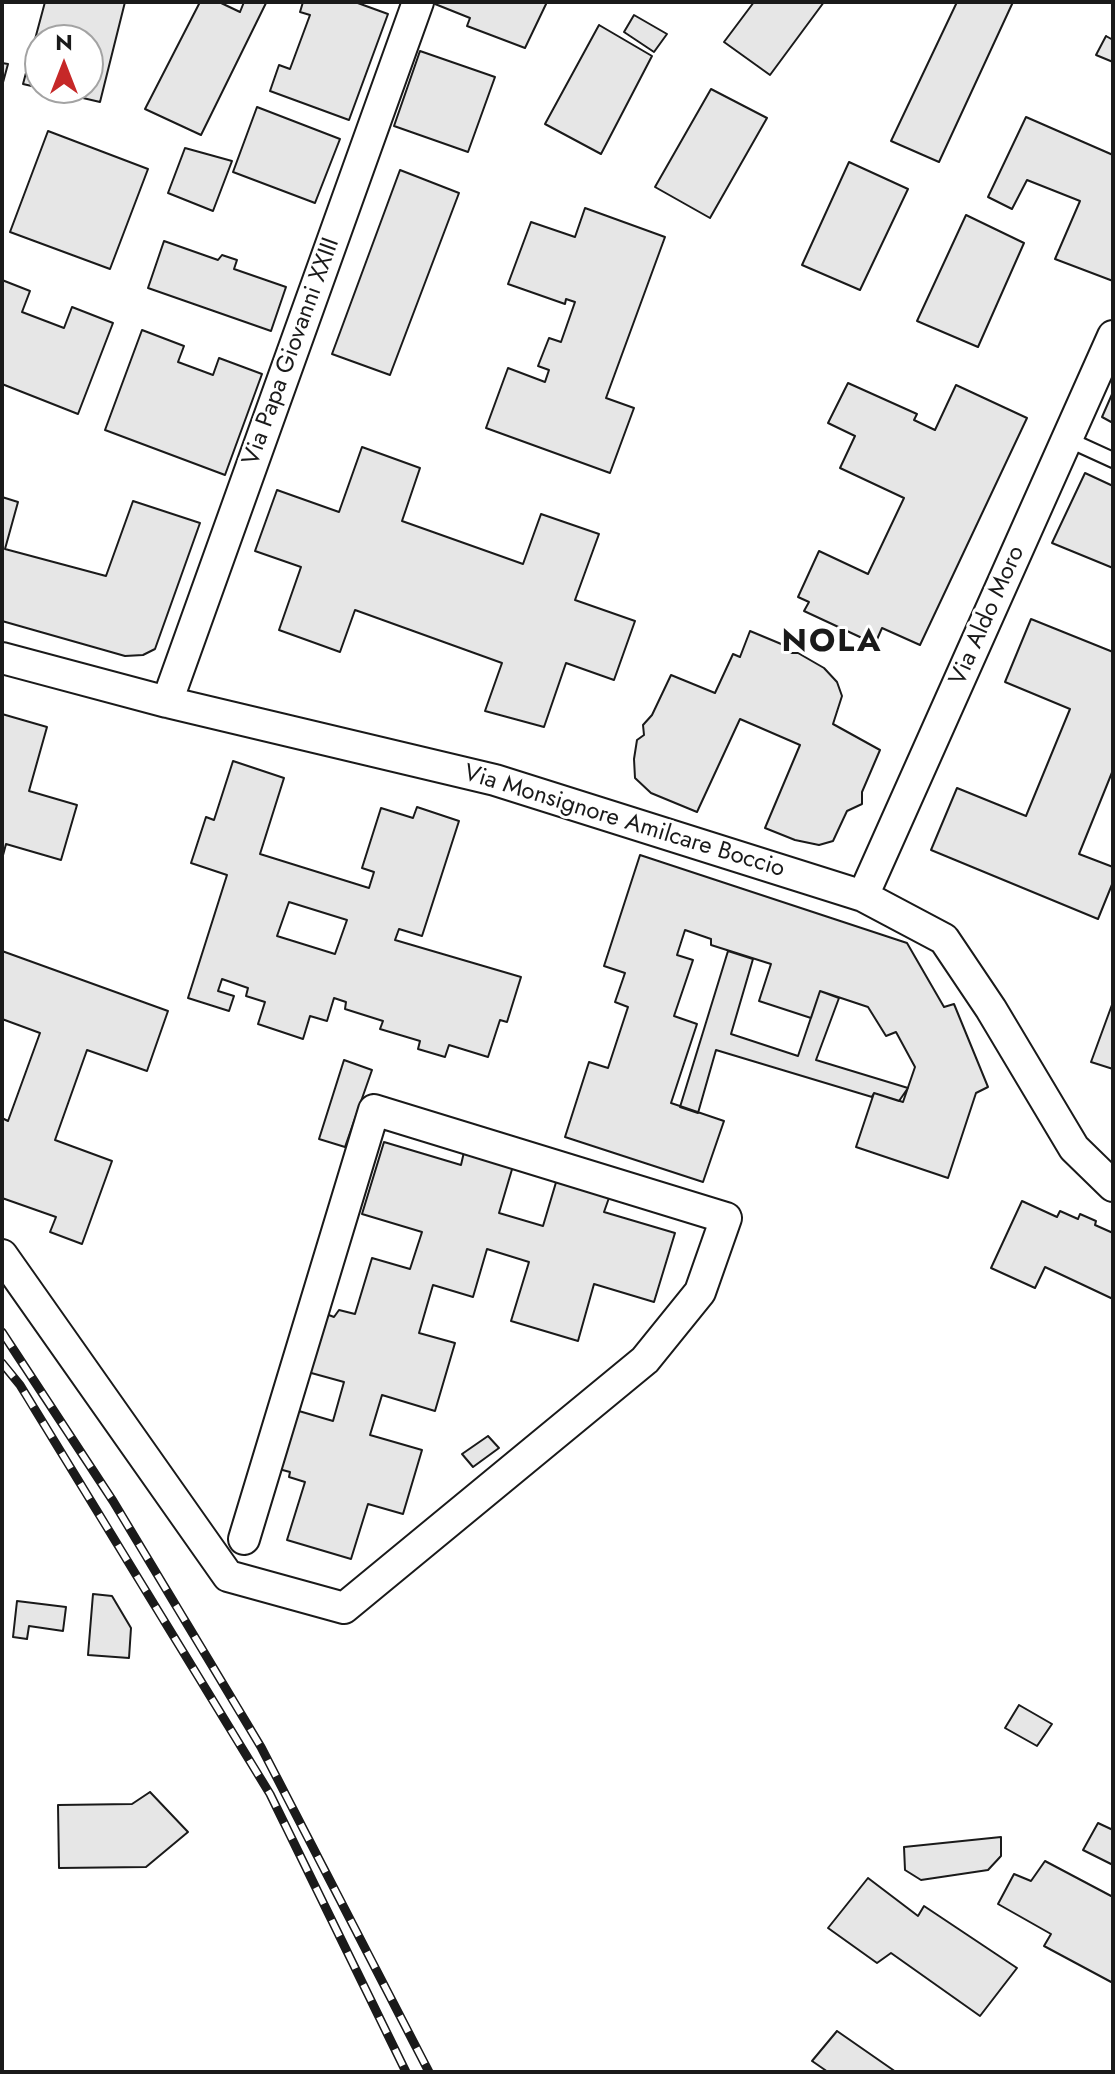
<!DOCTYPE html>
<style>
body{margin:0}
#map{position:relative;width:1115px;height:2074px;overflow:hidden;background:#fff;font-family:Jost,sans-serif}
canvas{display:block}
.frame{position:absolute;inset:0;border:4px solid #1a1a1a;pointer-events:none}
.north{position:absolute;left:24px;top:24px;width:80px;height:80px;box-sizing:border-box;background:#fff;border:2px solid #a3a3a3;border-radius:50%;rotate:0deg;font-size:22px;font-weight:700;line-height:32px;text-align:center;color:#1a1a1a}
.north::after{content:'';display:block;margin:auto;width:28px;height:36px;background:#c62828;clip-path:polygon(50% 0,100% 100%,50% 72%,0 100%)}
</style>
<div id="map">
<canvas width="1115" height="2074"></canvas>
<div class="frame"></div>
<div class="north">N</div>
</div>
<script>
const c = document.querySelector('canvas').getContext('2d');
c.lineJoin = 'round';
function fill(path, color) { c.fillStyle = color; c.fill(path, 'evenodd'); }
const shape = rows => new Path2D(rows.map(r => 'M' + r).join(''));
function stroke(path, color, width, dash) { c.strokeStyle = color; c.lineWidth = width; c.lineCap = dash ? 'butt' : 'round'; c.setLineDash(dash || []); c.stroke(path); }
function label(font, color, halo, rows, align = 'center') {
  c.font = font + ' Jost,sans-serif'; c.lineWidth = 6; c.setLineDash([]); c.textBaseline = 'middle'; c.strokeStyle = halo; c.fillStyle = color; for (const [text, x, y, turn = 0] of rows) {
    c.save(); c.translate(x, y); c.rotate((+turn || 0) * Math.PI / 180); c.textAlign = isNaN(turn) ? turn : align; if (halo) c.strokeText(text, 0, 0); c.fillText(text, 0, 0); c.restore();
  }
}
const building = shape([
 [45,2,125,2,100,102,23,84,45,2],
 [40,40,88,40,88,88,40,88,40,40],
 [200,2,219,2,240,12,244,2,266,3,201,135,145,109,200,2],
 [303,2,355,2,388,14,349,120,270,91,279,65,290,69,310,15,300,12,303,2],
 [436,2,547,2,525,48,467,26,470,18,435,4,436,2],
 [754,2,824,2,770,75,724,42,754,2],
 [957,2,1013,2,939,162,891,141,957,2],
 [634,15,667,34,654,52,624,32,634,15],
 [599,25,652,56,601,154,545,124,599,25],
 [1106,36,1113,40,1113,62,1096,55,1106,36],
 [420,51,495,77,468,152,394,126,420,51],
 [2,63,8,64,2,86,2,63],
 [711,89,767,118,710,218,655,187,711,89],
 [257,107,340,139,315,203,233,172,257,107],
 [1026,117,1113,155,1113,281,1055,259,1080,201,1027,180,1012,209,988,197,1026,117],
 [48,131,148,169,110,269,10,232,48,131],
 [185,148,232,161,213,211,168,193,185,148],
 [849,162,908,189,860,290,802,265,849,162],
 [400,170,459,193,390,375,332,354,400,170],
 [585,208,665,237,606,398,634,408,610,473,486,428,508,368,545,382,549,370,538,366,549,338,561,342,575,302,566,299,565,304,508,284,531,222,575,237,585,208],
 [966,215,1024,243,978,347,917,321,966,215],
 [164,241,218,260,222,255,237,260,234,269,286,287,271,331,148,288,164,241],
 [2,280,30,291,22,312,64,328,72,307,113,323,78,414,2,384,2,280],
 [142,330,184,346,178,362,213,375,219,358,262,374,225,475,105,430,142,330],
 [848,383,917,414,914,420,935,430,956,385,1027,418,920,645,882,628,875,644,804,611,809,602,798,597,819,551,868,574,904,498,840,468,855,436,828,423,848,383],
 [1113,392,1113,423,1102,417,1113,392],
 [362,447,420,468,402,521,523,564,541,514,599,534,575,600,635,621,614,680,566,663,544,727,485,711,502,663,355,610,340,652,279,630,301,567,255,551,277,490,339,512,362,447],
 [1085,473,1113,486,1113,568,1052,543,1085,473],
 [2,497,18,502,5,549,106,576,133,501,200,523,155,649,143,655,125,656,2,621,2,497],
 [1031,619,1113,652,1113,770,1079,854,1113,867,1113,882,1098,919,931,850,957,788,1026,816,1070,709,1005,682,1031,619],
 [750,631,786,646,784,653,798,653,824,668,837,682,842,696,833,724,880,750,862,792,862,804,847,811,833,841,819,845,795,840,765,828,800,745,740,719,697,812,651,793,635,778,634,759,637,740,644,735,643,725,652,715,671,675,715,693,733,654,740,657,750,631],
 [2,714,47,727,29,791,77,805,61,860,6,844,2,859,2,714],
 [233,761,284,778,260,854,369,888,374,872,362,868,381,808,413,818,417,807,459,821,422,936,399,929,395,940,521,977,507,1022,500,1020,488,1057,449,1045,445,1057,418,1049,420,1041,380,1029,383,1021,345,1009,346,1002,334,998,327,1021,310,1016,303,1039,258,1024,265,1002,246,996,248,988,222,979,218,991,234,996,229,1011,188,998,227,875,191,863,206,817,214,820,233,761],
 [289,902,347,920,335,954,277,936,289,902],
 [640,855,907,943,944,1007,954,1004,988,1087,976,1093,948,1178,856,1147,874,1093,903,1102,915,1067,896,1032,886,1036,868,1007,820,991,811,1018,759,1001,771,964,711,945,711,939,685,930,677,955,693,960,674,1016,697,1024,671,1103,724,1121,703,1182,565,1137,589,1062,608,1068,628,1007,615,1002,625,973,604,966,640,855],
 [2,951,168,1011,147,1071,87,1050,55,1140,112,1161,82,1244,50,1232,56,1217,2,1198,2,1118,8,1121,40,1033,2,1019,2,951],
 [728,951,753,959,731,1034,798,1056,820,991,839,998,816,1060,908,1088,899,1101,874,1093,872,1097,716,1050,698,1113,680,1107,728,951],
 [1113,1002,1113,1069,1091,1062,1113,1002],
 [344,1060,372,1070,345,1147,319,1139,344,1060],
 [384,1142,461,1165,464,1152,513,1166,499,1213,543,1226,557,1179,610,1195,604,1212,675,1233,654,1302,594,1284,578,1341,511,1321,529,1262,487,1249,473,1297,433,1285,419,1333,455,1343,435,1411,382,1395,370,1435,422,1450,403,1514,368,1504,351,1559,287,1540,305,1482,289,1477,290,1472,275,1468,292,1409,333,1421,344,1382,304,1371,321,1312,334,1317,339,1310,355,1314,372,1258,410,1269,422,1232,362,1214,384,1142],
 [1022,1201,1057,1217,1060,1211,1078,1219,1080,1214,1096,1221,1095,1225,1113,1233,1113,1299,1045,1267,1035,1288,991,1268,1022,1201],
 [488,1436,499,1448,473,1467,462,1454,488,1436],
 [93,1594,112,1596,131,1628,129,1658,88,1655,93,1594],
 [17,1601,66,1607,63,1631,29,1626,27,1639,13,1637,17,1601],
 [1019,1705,1052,1724,1037,1746,1005,1728,1019,1705],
 [150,1792,188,1832,146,1867,59,1868,58,1805,132,1804,150,1792],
 [1098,1823,1113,1830,1113,1865,1083,1850,1098,1823],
 [1001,1837,1001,1856,988,1870,921,1880,905,1870,904,1847,1001,1837],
 [1045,1861,1113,1897,1113,1983,1044,1946,1051,1934,998,1904,1014,1874,1031,1881,1045,1861],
 [868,1878,918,1916,924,1906,1017,1968,980,2016,891,1953,877,1963,828,1928,868,1878],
 [837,2031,896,2072,828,2072,812,2061,837,2031]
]);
fill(building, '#e6e6e6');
stroke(building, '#1a1a1a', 2);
const lane = shape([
 [1067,439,1113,460]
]);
const street = shape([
 [2,658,167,702,495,780,863,896,944,939,991,1009,1074,1148,1113,1186],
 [167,702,418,2],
 [863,896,1113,336],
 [2,1255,228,1576,344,1608,645,1360,700,1292,726,1218,374,1110,244,1539]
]);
stroke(lane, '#1a1a1a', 18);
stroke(street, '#1a1a1a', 34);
stroke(lane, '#fff', 14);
stroke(street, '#fff', 30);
const rail = shape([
 [2,1332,113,1501,261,1747,429,2072],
 [2,1363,20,1385,270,1794,406,2072]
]);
stroke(rail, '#1a1a1a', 9);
stroke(rail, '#fff', 6, [18]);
label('24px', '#1a1a1a', '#fff', [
 ["Via Papa Giovanni XXIII",292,352,-70],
 ["Via Aldo Moro",988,616,-66],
 ["Via Monsignore Amilcare Boccio",624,822,17]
]);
c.letterSpacing = '2px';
label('bold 32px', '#1a1a1a', '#fff', [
 ["NOLA",832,643]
]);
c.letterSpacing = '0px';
</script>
